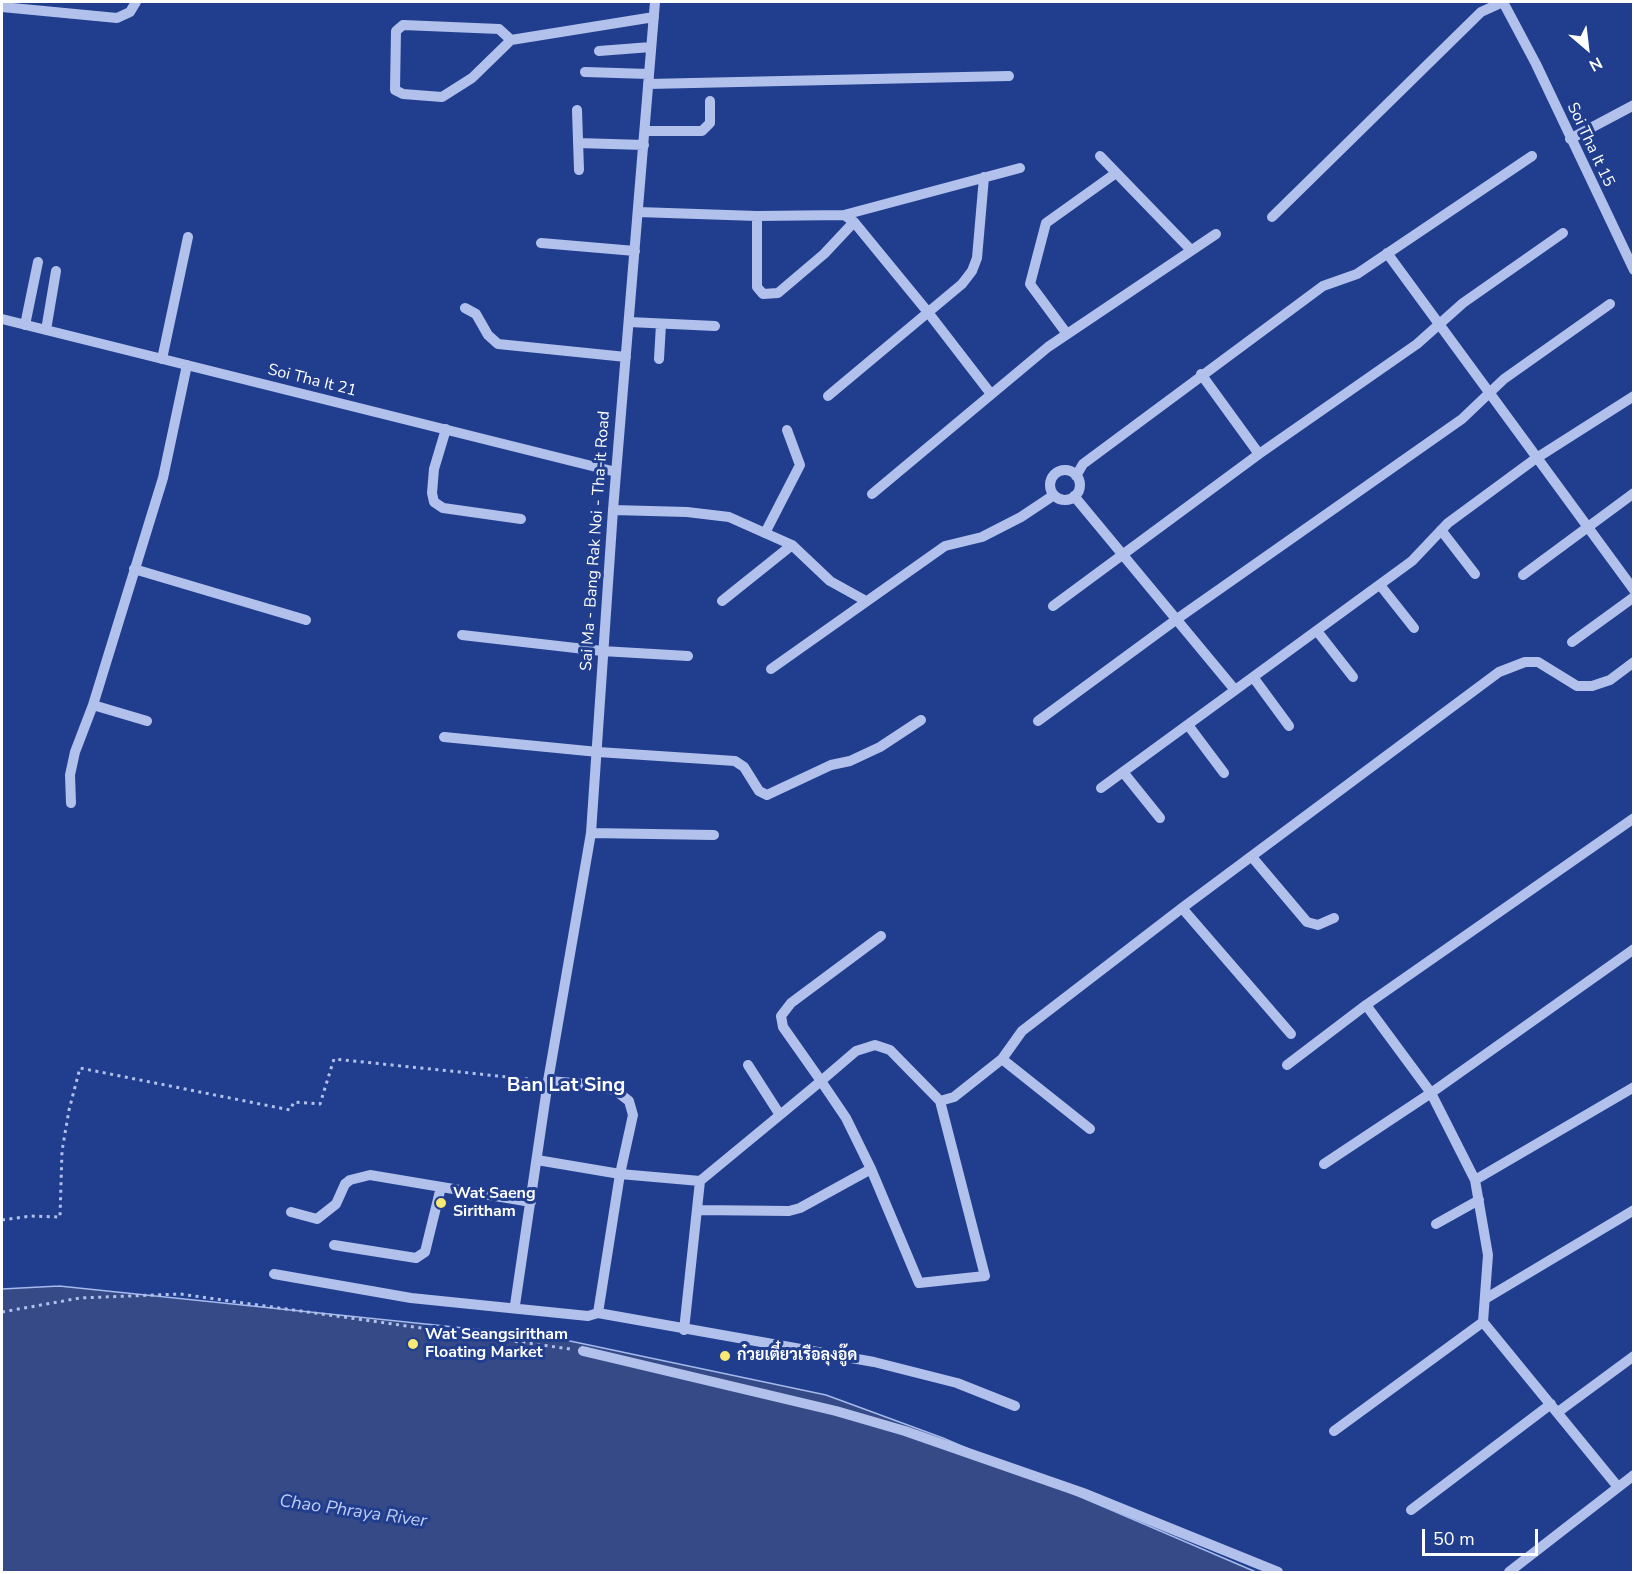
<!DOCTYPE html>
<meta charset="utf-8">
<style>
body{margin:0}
#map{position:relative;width:1635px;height:1574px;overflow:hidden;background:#213e8e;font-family:"Nunito Sans",sans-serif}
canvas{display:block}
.frame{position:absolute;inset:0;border:3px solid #fff;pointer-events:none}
.north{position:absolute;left:1557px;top:18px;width:60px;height:60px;-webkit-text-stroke:4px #213e8e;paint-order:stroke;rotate:152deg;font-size:16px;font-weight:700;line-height:24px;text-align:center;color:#fff}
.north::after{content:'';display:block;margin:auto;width:21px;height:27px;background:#fff;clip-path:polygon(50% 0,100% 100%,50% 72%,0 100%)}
.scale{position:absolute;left:1422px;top:1529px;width:116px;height:27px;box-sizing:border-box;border:3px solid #fff;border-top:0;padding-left:8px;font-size:18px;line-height:21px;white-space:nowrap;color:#fff;-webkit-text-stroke:4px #213e8e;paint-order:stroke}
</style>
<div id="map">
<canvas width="1635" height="1574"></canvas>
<div class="frame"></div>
<div class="north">N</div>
<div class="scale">50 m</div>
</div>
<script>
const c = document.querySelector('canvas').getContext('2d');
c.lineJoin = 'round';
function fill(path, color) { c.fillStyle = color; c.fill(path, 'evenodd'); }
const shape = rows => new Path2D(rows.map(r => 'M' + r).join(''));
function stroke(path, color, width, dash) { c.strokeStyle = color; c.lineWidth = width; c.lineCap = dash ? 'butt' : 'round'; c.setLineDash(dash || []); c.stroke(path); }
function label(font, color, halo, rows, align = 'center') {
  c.font = font + ' "Nunito Sans",Sarabun,sans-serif'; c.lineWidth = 6; c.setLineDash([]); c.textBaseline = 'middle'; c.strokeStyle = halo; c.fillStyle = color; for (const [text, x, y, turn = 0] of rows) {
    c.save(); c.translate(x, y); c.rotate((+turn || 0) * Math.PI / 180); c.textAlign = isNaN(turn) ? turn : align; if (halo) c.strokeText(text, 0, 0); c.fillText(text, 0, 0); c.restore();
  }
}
const water = shape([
 [59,1286,551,1337,826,1395,943,1438,1256,1572,2,1572,2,1289,59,1286]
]);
fill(water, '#354a86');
stroke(water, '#a5baed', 1.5);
stroke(shape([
 [2,1220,31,1216,60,1217,62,1151,69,1110,80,1068,290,1110,294,1102,320,1104,334,1059,537,1080],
 [2,1312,80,1298,180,1294,570,1349]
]), '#b1c1ec', 3, [3, 4.5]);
stroke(shape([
 [1503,2,1536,64,1634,270],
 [2,7,117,18,130,12,136,2],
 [511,40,499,29,403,25,396,31,395,90,403,94,442,97,472,78,511,40,654,17],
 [599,51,651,47],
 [585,72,649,74],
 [648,84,1009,76],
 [577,110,579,170],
 [645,131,702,131,710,123,710,101],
 [1570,139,1634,105],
 [578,143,644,145],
 [1100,156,1191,250],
 [638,212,757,216,844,215,1020,168],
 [844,215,854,222,927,311,991,394],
 [757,216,757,287,763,294,778,293,824,254,854,222],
 [1272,217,1481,12,1503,2],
 [541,243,635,251],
 [1387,253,1634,590],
 [465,308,476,314,488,335,498,344,626,357],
 [2,319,616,472],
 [629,322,715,326],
 [25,325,38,262],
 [46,330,56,271],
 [1067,334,1030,284,1046,223,1116,173],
 [162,359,188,237],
 [659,359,661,324],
 [1201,374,1259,454],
 [828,396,962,284,972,271,977,258,984,177],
 [446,429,434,469,432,493,434,502,443,508,521,519],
 '1050 485a15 15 0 1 1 30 0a15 15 0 1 1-30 0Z',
 [1076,476,1083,464,1323,286,1357,274,1532,156],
 [872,494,1048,347,1216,234],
 [1074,496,1235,690],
 [613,510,687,512,729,517,792,545,830,581,866,601],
 [1441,530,1475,574],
 [765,533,800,465,787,430],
 [134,569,306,620],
 [1523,575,1634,493],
 [1380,585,1414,628],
 [722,601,792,545],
 [1053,606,1259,454,1417,344,1463,303,1563,233],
 [1317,631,1353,677],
 [462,635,602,651,688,656],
 [1572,642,1634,597],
 [771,669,945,546,982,537,1021,517,1054,495],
 [1253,677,1289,726],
 [93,705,147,721],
 [1038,721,1177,619,1462,419,1504,379,1610,304],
 [1188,725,1224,773],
 [444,737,598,752,735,761,744,767,759,791,767,795,831,765,850,761,880,747,921,720],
 [1123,772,1160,818],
 [1101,788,1412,561,1448,523,1535,459,1634,396],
 [71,803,70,775,75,752,93,705,163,478,187,365],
 [591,833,714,835],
 [1252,857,1307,922,1318,925,1334,918],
 [1182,908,1291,1034],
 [1366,1005,1431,1093,1475,1180,1488,1255,1483,1322,1618,1487],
 [1002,1059,1090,1129],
 [748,1065,780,1115],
 [1287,1065,1366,1005,1634,818],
 [548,1081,586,1084,615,1090,629,1101,633,1115,620,1174,598,1313],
 [940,1101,954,1097,1002,1059,1022,1031,1182,908,1499,672,1525,662,1538,662,1577,686,1592,686,1610,680,1634,662],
 [537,1160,620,1174,700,1181,780,1115,821,1081,856,1051,875,1045,890,1050,940,1101,985,1276,919,1283,871,1169,846,1118,821,1081,783,1027,781,1016,791,1003,881,936],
 [1324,1164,1431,1093,1634,949],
 [1475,1180,1634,1087],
 [697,1210,789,1211,800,1208,871,1169],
 [291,1212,317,1219,336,1204,345,1184,350,1180,370,1175,531,1202],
 [1436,1224,1479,1200],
 [334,1245,416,1258,425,1252,441,1187],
 [274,1274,411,1298,588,1316,598,1313,874,1362,957,1383,1015,1406],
 [1485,1299,1634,1210],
 [515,1305,548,1081,591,833,613,510,655,2],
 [684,1330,700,1181],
 [583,1351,836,1411,905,1431,1083,1493,1278,1572],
 [1558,1412,1634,1356],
 [1334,1431,1483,1322],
 [1411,1510,1551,1404],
 [1509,1572,1634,1475]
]), '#b1c1ec', 10);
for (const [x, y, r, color] of [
 [441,1203,6,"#f8e972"],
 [413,1344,6,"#f8e972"],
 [725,1356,6,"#f8e972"]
]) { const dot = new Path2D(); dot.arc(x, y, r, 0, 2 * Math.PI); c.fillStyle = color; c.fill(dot); stroke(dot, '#213e8e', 2); }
label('16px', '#fff', '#213e8e', [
 ["Soi Tha It 15",1590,145,65],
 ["Soi Tha It 21",312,381,14],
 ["Sai Ma - Bang Rak Noi - Tha-it Road",596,541,-86]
]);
label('bold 16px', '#fff', '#213e8e', [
 ["Wat Saeng",453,1194],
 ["Siritham",453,1212],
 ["Wat Seangsiritham",425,1335],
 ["Floating Market",425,1353],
 ["ก๋วยเตี๋ยวเรือลุงอู๊ด",737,1356]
], 'left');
label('italic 18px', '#bdccf3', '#213e8e', [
 ["Chao Phraya River",353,1512,8]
]);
label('bold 20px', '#fff', '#213e8e', [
 ["Ban Lat Sing",566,1086]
]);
</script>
